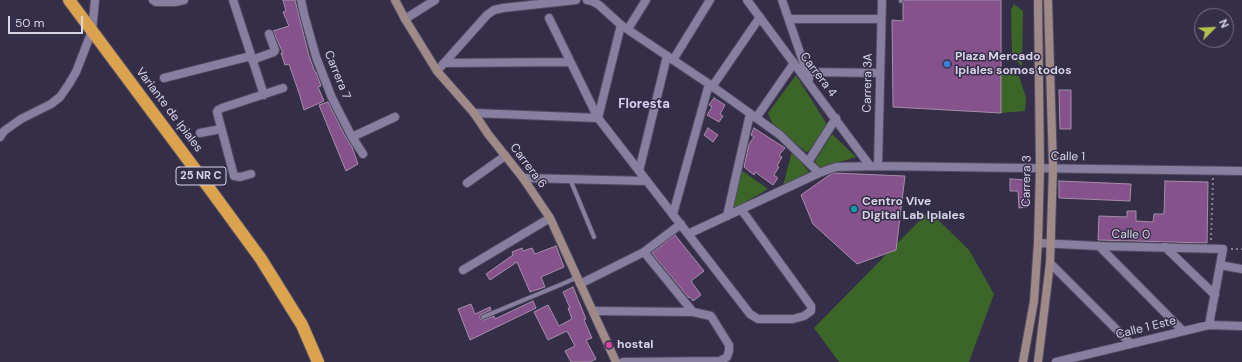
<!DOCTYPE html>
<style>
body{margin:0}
#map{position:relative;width:1242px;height:362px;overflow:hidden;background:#352e49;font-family:"DM Sans",sans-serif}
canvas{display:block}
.north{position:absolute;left:1194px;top:8px;width:40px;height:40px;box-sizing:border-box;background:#352e49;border:1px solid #767188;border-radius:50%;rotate:66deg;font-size:11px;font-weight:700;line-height:16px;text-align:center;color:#d8d5e6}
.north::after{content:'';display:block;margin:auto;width:14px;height:18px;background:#b4c24a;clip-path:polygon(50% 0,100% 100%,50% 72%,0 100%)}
.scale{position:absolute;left:8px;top:16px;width:75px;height:18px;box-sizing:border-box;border:2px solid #d8d5e6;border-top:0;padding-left:5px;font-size:12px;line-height:14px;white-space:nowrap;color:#d8d5e6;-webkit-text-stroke:3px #352e49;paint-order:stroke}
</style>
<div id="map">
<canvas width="1242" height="362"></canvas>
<div class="north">N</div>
<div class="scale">50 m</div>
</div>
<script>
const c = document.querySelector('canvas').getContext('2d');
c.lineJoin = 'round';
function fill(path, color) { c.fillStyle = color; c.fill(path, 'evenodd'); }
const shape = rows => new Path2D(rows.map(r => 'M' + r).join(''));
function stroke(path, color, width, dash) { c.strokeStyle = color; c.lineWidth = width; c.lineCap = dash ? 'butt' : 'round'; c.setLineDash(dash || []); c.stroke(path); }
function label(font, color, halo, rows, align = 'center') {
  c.font = font + ' "DM Sans",sans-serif'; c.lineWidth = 3; c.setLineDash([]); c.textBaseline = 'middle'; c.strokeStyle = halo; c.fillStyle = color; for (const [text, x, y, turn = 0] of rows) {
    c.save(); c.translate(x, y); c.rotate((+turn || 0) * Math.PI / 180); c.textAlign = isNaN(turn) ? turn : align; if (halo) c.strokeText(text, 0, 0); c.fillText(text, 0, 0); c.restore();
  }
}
fill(shape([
 [1014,4,1023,11,1022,67,1012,54,1011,10],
 [1001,72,1019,76,1026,98,1025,111,1001,113],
 [796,75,828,126,812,151,806,152,773,125,768,113],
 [832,134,856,157,818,169,815,161],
 [792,151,809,172,783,186],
 [741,170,768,189,732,210],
 [929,211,969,250,994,294,969,362,839,362,814,328]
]), '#3c6528');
const building = shape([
 [283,0,295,0,309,56,315,72,316,72,321,86,318,87,324,101,304,110,299,93,289,64,285,65,281,53,283,53,273,31,289,26,283,12,286,11,283,0],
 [904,0,1001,0,1001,113,893,107,892,20,903,21,903,4,904,0],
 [1059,90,1071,90,1071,129,1060,129,1059,90],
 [714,98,725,105,720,114,723,116,719,122,707,115,712,107,709,105,714,98],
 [328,102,345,136,352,147,358,164,346,171,319,105,328,102],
 [708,128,718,135,713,142,704,135,708,128],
 [754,128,785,148,779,155,782,157,777,166,779,167,774,175,778,178,773,185,755,172,754,175,744,167,749,144,754,137,751,135,754,128],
 [834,173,905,176,896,250,857,264,813,224,801,195,828,176,834,173],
 [1010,179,1028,180,1028,207,1019,208,1018,191,1010,191,1010,179],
 [1059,181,1131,184,1130,201,1059,198,1059,181],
 [1165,181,1208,182,1207,243,1098,240,1099,216,1127,217,1127,211,1136,211,1136,221,1153,222,1154,214,1164,214,1165,181],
 [675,235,704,271,691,281,701,295,693,301,690,297,689,298,652,253,675,235],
 [556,246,564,267,541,277,545,287,530,292,517,262,490,280,486,274,513,255,512,252,522,248,523,251,532,248,535,254,556,246],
 [573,287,586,319,584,320,592,338,586,340,596,359,590,362,571,362,565,351,575,346,567,331,548,340,534,312,548,305,559,326,572,319,568,308,570,308,563,292,573,287],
 [533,301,536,308,470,340,458,309,471,304,475,314,490,307,491,310,480,315,480,319,484,320,494,316,495,319,533,301]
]);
fill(building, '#85528b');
stroke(building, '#a68ea9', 1);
const lane = shape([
 [901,0,901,1],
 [570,179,594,237],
 [483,317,567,282,577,277]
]);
const street = shape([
 [153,0,156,2,175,2,184,0],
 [233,0,264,95],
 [301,0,304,14,316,57,332,98,352,137,363,154],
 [587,0,592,1,599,5,621,25,709,84,780,135,819,173],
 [747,0,870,166],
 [782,0,809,79],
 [549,18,598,118],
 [405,19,435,0],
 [789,19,881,19],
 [628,29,646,0],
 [252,60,274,52,275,50,269,34],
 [673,60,710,0],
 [444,63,570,62],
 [437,71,487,15,494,10,503,8,576,0],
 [806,72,880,73],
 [164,78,251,56],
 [712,87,760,17],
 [474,113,598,118,688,234,750,314,758,319,793,319,804,316,811,311,811,306,741,209],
 [598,118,621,25],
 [756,118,794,63],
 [200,133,221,129],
 [0,137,4,131,21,119,51,104,60,97,69,84,76,72,92,31,95,0],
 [352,137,395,117],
 [808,162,836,118],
 [878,166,882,0],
 [639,171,667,56],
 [251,174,240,177,234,176,217,112,218,110,222,108,283,88],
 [523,178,647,181],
 [467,183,505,156],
 [673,214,709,84],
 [727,216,750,114],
 [688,234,819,173,836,167,878,166,1242,171],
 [1038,243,1099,246,1223,249,1209,325],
 [1099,246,1183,331],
 [1165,247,1215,295],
 [644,252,693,312],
 [1050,263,1131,344],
 [1220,265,1242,269],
 [463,270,550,218],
 [580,284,644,252,681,224],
 [594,311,693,312,711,316,729,345,729,351,727,357,720,361,623,362],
 [1056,362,1209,325,1242,326]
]);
const secondary = shape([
 [395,0,405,19,437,71,474,113,488,134,523,178,550,218,616,362],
 [1023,362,1034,301,1038,243,1040,168,1038,0],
 [1038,362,1050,263,1053,168,1048,0]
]);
const highway = shape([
 [69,0,212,192,261,259,302,325,318,362]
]);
stroke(lane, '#514b62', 5.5);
stroke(street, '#514b62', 10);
stroke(secondary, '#514b62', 10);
stroke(highway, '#514b62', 14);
stroke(shape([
 [1211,240,1213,178],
 [1231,249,1242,249]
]), '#868197', 2, [2, 3]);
stroke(lane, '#877f9f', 4);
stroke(street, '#877f9f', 8);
stroke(secondary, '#a08a87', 8);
stroke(highway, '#dba34e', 12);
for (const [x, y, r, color] of [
 [947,64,4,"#3f7fe0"],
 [854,209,4,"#0f9aa8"],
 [609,345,4,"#d1479c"]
]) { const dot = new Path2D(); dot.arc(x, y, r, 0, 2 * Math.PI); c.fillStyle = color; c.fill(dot); stroke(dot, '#352e49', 1.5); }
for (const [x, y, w] of [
 [201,176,50]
]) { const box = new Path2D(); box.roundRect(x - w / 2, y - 9, w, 18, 3); c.fillStyle = '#352e49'; c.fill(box); stroke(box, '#d8d5e6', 1); }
label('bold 11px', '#d8d5e6', null, [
 ["25 NR C",201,176]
]);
label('bold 12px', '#d8d5e6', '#352e49', [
 ["Plaza Mercado",955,57],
 ["Ipiales somos todos",955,71],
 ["Centro Vive",862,202],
 ["Digital Lab Ipiales",862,216],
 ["hostal",617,345]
], 'left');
label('12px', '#d8d5e6', '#352e49', [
 ["Carrera 7",337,75,68],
 ["Carrera 4",818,75,53],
 ["Carrera 3A",868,83,-89],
 ["Variante de Ipiales",169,110,53],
 ["Calle 1",1068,157,1],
 ["Carrera 6",528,166,53],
 ["Carrera 3",1027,181,-89],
 ["Calle 0",1131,235,1],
 ["Calle 1 Este",1146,328,-14]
]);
label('bold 13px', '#d8d0f3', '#352e49', [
 ["Floresta",644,105]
]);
</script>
